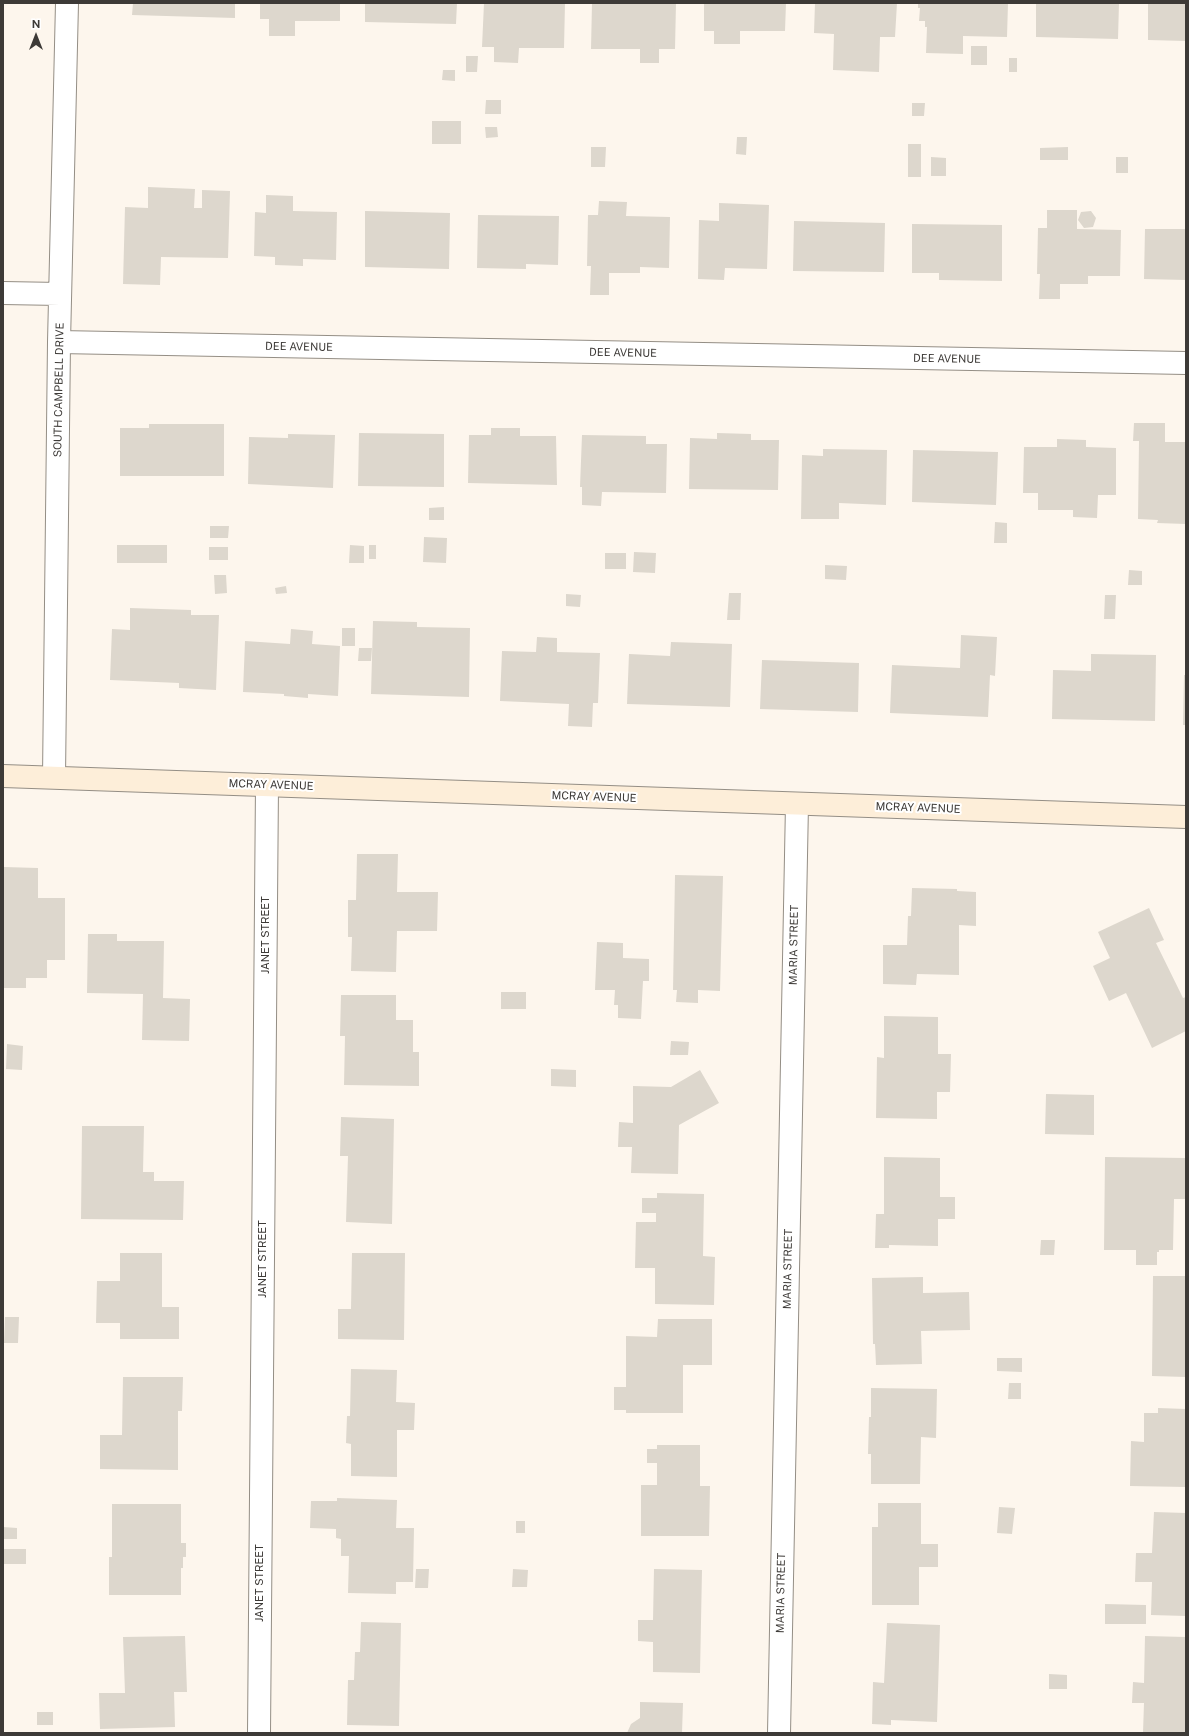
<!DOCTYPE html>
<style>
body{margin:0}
#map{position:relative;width:1189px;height:1736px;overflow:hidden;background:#fdf6ed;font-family:"Public Sans",sans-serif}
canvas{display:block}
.frame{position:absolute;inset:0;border:4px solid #3d3a37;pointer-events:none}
.north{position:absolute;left:16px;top:16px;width:40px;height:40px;-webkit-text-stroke:3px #fff;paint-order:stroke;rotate:0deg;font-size:11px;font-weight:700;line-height:16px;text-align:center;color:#3d3a37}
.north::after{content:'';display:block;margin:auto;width:14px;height:18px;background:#3d3a37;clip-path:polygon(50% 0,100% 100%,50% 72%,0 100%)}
</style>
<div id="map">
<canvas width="1189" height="1736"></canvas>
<div class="frame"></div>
<div class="north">N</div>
</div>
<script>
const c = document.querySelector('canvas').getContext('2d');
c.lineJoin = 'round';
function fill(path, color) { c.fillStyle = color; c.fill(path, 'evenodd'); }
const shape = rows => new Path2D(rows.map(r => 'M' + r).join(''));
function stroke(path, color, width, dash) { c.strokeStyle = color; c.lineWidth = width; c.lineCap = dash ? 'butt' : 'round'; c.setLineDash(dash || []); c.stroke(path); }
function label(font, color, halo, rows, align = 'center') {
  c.font = font + ' "Public Sans",sans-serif'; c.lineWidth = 4; c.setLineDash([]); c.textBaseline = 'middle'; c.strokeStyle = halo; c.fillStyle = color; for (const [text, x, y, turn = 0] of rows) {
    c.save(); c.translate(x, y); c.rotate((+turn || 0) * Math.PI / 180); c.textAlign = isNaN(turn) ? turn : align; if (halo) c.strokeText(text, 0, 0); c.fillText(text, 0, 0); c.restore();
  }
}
fill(shape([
 [133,3,235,3,235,18,132,15],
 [260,3,340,3,340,21,295,21,295,36,269,36,269,19,260,19],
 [365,3,457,3,456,24,365,22],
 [484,3,565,3,564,48,519,48,518,63,494,62,494,47,482,47],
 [592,3,676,3,675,49,659,49,659,63,640,63,640,49,591,49],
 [704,3,786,3,785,31,740,31,740,44,714,44,714,31,704,31],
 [815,3,897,3,895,37,880,37,879,72,833,70,834,34,814,33],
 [918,3,1008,3,1007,37,963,36,963,54,926,53,927,27,925,27,925,21,919,21,920,8,918,8],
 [1036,3,1119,3,1118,39,1036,37],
 [1148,3,1186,3,1186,41,1148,40],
 [971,46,987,46,987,65,971,65],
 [466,56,478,56,477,72,466,72],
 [1009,58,1017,58,1017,72,1009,72],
 [443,70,455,70,455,81,442,80],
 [486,100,501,100,501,114,485,114],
 [912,103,925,103,924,116,912,116],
 [432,121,461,121,461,144,432,144],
 [485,127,497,127,498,137,486,138],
 [737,137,747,137,746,155,736,154],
 [908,144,921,144,921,177,908,177],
 [591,147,606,147,605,167,591,167],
 [1068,147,1068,160,1040,160,1040,148],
 [931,157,946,158,946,176,931,176],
 [1116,157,1128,157,1128,173,1116,173],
 [148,187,195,189,194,208,202,208,202,190,230,191,228,258,161,257,160,285,123,284,125,207,148,208],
 [266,195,293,196,293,211,337,212,336,260,303,259,303,266,275,265,275,257,254,256,255,212,266,213],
 [599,201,627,202,626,216,670,217,669,268,640,267,640,273,609,273,609,295,590,295,591,266,587,266,588,215,598,215],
 [719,203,769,205,767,269,725,268,724,280,698,279,699,220,719,221],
 [1047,210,1077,210,1077,229,1121,230,1120,276,1088,276,1088,284,1060,284,1060,299,1039,299,1040,274,1037,274,1038,228,1047,228],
 [365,211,450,213,449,269,365,267],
 [1091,211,1096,218,1093,227,1084,228,1078,220,1081,212],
 [478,215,559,216,558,265,526,264,526,269,477,268],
 [794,221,885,223,884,272,793,271],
 [912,224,1002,225,1002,281,939,280,939,273,912,273],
 [1145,229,1186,229,1186,280,1144,279],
 [1134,423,1165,423,1165,442,1186,442,1186,524,1157,523,1158,520,1138,519,1139,441,1133,441],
 [149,424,224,424,224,476,120,476,120,428,149,428],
 [491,428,520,428,520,436,556,436,557,485,468,483,469,435,491,435],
 [359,433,444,434,444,487,358,486],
 [717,433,751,434,751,440,779,440,778,490,689,489,690,438,717,439],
 [288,434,335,435,333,488,248,484,249,437,288,438],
 [582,435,646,436,646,444,667,444,666,493,602,492,601,506,582,505,582,487,580,487],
 [1057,439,1086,440,1086,447,1116,448,1116,495,1098,495,1097,518,1073,517,1073,510,1038,510,1038,493,1023,493,1024,447,1057,447],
 [823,449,887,450,886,505,839,503,839,519,801,519,802,455,823,456],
 [913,450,998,452,996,505,912,502],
 [444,507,444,520,429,520,429,508],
 [995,522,1007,523,1007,543,994,543],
 [210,526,229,526,228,538,210,538],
 [424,537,447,538,446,563,423,562],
 [117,545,167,545,167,563,117,563],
 [350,545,364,546,364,563,349,563],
 [369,545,376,545,376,559,369,559],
 [209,547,228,547,228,560,209,560],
 [634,552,656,553,655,573,633,572],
 [605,553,626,553,626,569,605,569],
 [825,565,847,566,846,580,825,579],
 [1129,570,1142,571,1142,585,1128,585],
 [214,575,226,575,227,593,215,594],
 [286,586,287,593,276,594,275,588],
 [729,593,741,593,740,620,727,620],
 [566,594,581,595,580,607,566,606],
 [1105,595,1116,595,1115,619,1104,619],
 [130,608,191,610,191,615,219,615,216,690,179,688,179,683,110,680,112,629,130,630],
 [373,621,417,622,417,627,470,628,469,697,371,694],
 [342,628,355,628,355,646,342,646],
 [291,629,313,631,312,644,340,646,338,696,308,694,308,698,284,696,284,694,243,692,245,641,290,644],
 [961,635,997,637,995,676,990,675,988,717,890,713,892,665,960,668],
 [537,637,557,638,557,652,600,653,598,703,593,703,592,727,568,726,569,704,500,701,502,651,536,652],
 [671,642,732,644,730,707,627,704,629,654,670,656],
 [359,648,372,648,371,661,358,661],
 [1091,654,1156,655,1155,721,1052,719,1053,670,1091,671],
 [762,660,859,663,858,712,760,709],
 [1184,675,1186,675,1186,725,1183,725],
 [357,854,398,854,397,892,438,892,437,931,397,931,396,972,351,971,352,937,348,937,348,900,356,900],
 [4,867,38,868,38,898,65,898,65,960,47,960,47,978,26,978,26,988,4,988],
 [675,875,723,876,720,991,698,990,698,1003,676,1002,677,990,673,990],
 [912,888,957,889,957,891,976,892,976,926,959,925,959,975,917,974,916,985,883,984,883,945,907,945,908,916,911,916],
 [1149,908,1164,940,1156,943,1183,998,1186,997,1186,1031,1152,1048,1126,993,1109,1001,1093,966,1110,958,1098,932],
 [88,934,117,934,117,941,164,941,163,998,190,999,189,1041,142,1040,143,994,87,993],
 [597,942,623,943,623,958,649,959,649,981,643,981,641,1019,618,1018,618,1005,614,1005,615,990,595,990],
 [501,992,526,992,526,1009,501,1009],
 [341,995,396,995,396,1020,413,1020,413,1052,419,1052,419,1086,344,1085,345,1036,340,1036],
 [884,1016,938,1017,938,1054,951,1054,950,1092,937,1092,937,1119,876,1118,877,1057,884,1058],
 [671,1041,689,1042,688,1055,670,1055],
 [7,1044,23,1046,22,1070,6,1069],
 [551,1069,576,1070,576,1087,551,1086],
 [700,1070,719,1103,679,1125,678,1174,631,1173,632,1147,618,1147,619,1122,633,1123,633,1086,671,1087],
 [1046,1094,1094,1095,1094,1135,1045,1134],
 [341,1117,394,1119,392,1224,346,1222,348,1156,340,1156],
 [82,1126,144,1126,143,1172,154,1172,154,1181,184,1181,183,1220,81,1219],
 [884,1157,940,1158,940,1197,955,1197,955,1219,938,1219,938,1246,889,1245,889,1248,875,1248,876,1214,884,1214],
 [1105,1157,1186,1158,1186,1199,1174,1199,1173,1250,1159,1250,1159,1252,1157,1252,1157,1265,1136,1265,1136,1250,1104,1250],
 [657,1193,704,1194,703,1256,715,1257,714,1305,655,1304,655,1268,635,1268,636,1222,656,1222,656,1213,642,1213,642,1198,657,1198],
 [1041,1240,1055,1240,1054,1255,1040,1255],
 [120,1253,162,1253,162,1307,179,1307,179,1339,120,1339,120,1323,96,1323,97,1281,120,1281],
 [352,1253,405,1253,404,1340,338,1339,338,1309,351,1309],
 [1153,1276,1186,1276,1186,1377,1152,1376],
 [923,1277,923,1293,969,1292,970,1330,921,1331,922,1364,876,1365,875,1344,873,1344,872,1278],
 [5,1317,19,1317,18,1343,4,1343],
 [658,1319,712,1319,712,1365,683,1365,683,1413,626,1413,626,1410,614,1410,614,1387,626,1387,626,1336,657,1337],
 [997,1358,1022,1358,1022,1372,997,1371],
 [351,1369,397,1370,396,1402,415,1403,414,1430,397,1430,397,1477,351,1476,351,1444,346,1443,347,1416,350,1416],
 [123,1377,183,1377,182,1411,178,1411,178,1470,100,1469,100,1435,122,1435],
 [1009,1383,1021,1383,1021,1399,1008,1399],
 [871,1388,937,1389,936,1438,921,1437,920,1484,871,1484,871,1454,868,1454,869,1417,871,1417],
 [1158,1408,1186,1409,1186,1487,1130,1486,1131,1441,1144,1442,1144,1413,1158,1413],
 [657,1445,700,1445,700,1486,710,1486,709,1536,641,1536,641,1485,657,1485,657,1463,647,1463,647,1449,657,1449],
 [337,1498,397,1500,396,1528,414,1528,413,1582,396,1582,396,1594,348,1593,349,1556,341,1556,341,1539,336,1538,336,1529,310,1528,311,1501,337,1501],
 [878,1503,921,1503,921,1544,938,1544,938,1567,919,1567,919,1605,872,1605,872,1527,878,1527],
 [112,1504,181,1504,181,1543,186,1543,186,1557,183,1557,183,1568,181,1568,181,1595,109,1595,109,1557,112,1557],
 [999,1507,1015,1508,1012,1534,997,1533],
 [1154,1512,1186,1513,1186,1616,1151,1615,1152,1582,1135,1582,1136,1553,1152,1553],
 [516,1521,525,1521,525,1533,516,1533],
 [3,1527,17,1528,17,1539,3,1539],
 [3,1549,26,1549,26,1564,3,1564],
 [416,1569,429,1569,428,1588,415,1588],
 [513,1569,528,1570,527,1587,512,1587],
 [654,1569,702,1570,700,1673,653,1672,653,1642,638,1641,638,1620,653,1620],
 [1105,1604,1146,1605,1146,1624,1105,1624],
 [361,1622,401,1623,399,1726,347,1725,348,1680,354,1680,355,1652,360,1652],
 [887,1623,940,1625,937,1722,891,1720,891,1725,872,1724,873,1682,884,1683],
 [185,1636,187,1692,174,1692,175,1727,100,1729,99,1693,125,1693,123,1637],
 [1145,1636,1186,1637,1186,1733,1143,1733,1144,1703,1132,1703,1133,1682,1144,1683],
 [1049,1674,1067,1675,1067,1689,1049,1689],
 [640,1702,683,1703,682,1733,627,1733,631,1724,640,1718],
 [37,1712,53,1712,53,1725,37,1725]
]), '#ddd7cd');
const street = shape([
 [3,293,60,294],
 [59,342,1186,363],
 [54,777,59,342,67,3],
 [259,1733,267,785],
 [779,1733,797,804]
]);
const secondary = shape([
 [3,776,1186,817]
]);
stroke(street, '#948e85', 24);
stroke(secondary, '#948e85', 24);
stroke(street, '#fff', 22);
stroke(secondary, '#fdeed9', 22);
label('11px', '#3d3a37', '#fff', [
 ["DEE AVENUE",299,347,1],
 ["DEE AVENUE",623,353,1],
 ["DEE AVENUE",947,359,1],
 ["SOUTH CAMPBELL DRIVE",59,390,-89],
 ["MCRAY AVENUE",271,785,2],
 ["MCRAY AVENUE",594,797,2],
 ["MCRAY AVENUE",918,808,2],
 ["JANET STREET",266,935,-90],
 ["MARIA STREET",794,945,-89],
 ["JANET STREET",263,1259,-90],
 ["MARIA STREET",788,1269,-89],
 ["JANET STREET",260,1583,-90],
 ["MARIA STREET",781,1593,-89]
]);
</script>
